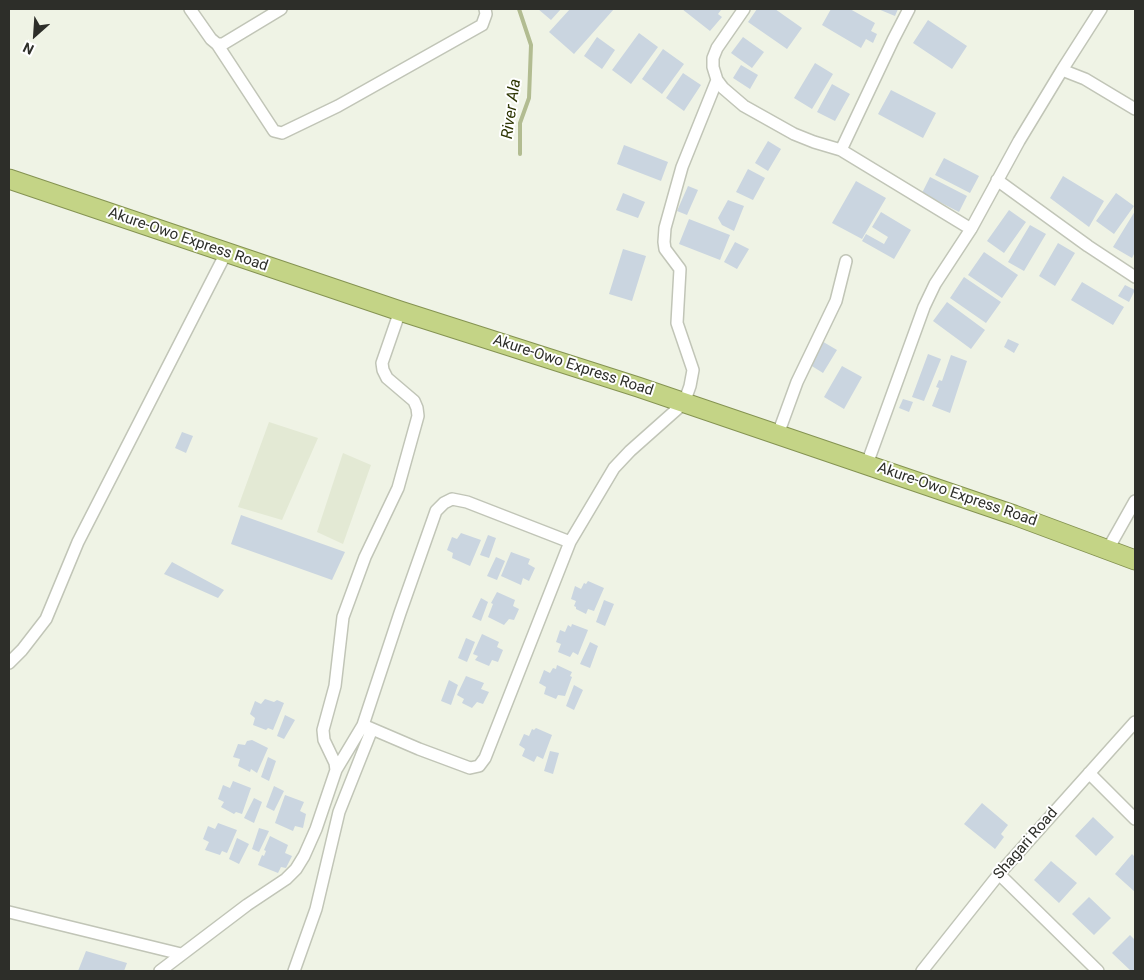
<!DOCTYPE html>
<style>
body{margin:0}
#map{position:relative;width:1144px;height:980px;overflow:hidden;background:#eff3e5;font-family:Roboto,sans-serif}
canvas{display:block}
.frame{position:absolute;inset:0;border:10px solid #2d2e29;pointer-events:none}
.north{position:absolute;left:10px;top:10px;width:50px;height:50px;-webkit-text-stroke:4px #fff;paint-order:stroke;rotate:206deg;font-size:14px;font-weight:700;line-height:20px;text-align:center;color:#2d2e29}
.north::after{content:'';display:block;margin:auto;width:18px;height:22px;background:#2d2e29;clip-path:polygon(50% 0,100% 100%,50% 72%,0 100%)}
</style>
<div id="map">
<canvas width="1144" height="980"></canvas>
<div class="frame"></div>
<div class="north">N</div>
</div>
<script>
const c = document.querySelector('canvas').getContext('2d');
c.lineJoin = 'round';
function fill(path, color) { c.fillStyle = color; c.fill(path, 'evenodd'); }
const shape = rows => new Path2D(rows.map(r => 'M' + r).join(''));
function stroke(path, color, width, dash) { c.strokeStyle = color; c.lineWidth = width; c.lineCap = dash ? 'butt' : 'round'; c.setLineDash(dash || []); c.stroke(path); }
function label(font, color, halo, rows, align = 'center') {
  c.font = font + ' Roboto,sans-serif'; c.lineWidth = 4; c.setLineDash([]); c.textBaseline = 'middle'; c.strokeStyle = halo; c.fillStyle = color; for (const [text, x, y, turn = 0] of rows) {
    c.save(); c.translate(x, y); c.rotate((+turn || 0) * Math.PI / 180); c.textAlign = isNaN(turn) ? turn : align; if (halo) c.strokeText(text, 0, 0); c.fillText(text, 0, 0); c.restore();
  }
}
fill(shape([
 [269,422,318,438,282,520,238,507],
 [343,453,371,465,343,544,317,532]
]), '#e3e9d4');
stroke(shape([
 [519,9,531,45,529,98,520,123,520,154]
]), '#b2bc91', 4);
fill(shape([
 [538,9,561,9,551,20],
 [570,9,614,9,574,54,549,32],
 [682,9,720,9,721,10,718,14,722,17,710,31],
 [757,9,775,9,802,28,787,49,748,22],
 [831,9,850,9,875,23,871,31,877,34,873,43,866,39,861,48,822,25],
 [878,9,898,9,895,16],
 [928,20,967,46,952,69,913,43],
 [639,33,658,47,631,84,612,70],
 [597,37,615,50,602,69,584,56],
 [743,37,764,52,752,68,731,53],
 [663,49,684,64,662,94,642,79],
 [815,63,833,74,812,109,794,98],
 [741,65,758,75,750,89,733,78],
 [683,73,701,85,684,111,666,98],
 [832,84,850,94,835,121,817,112],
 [891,90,936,113,923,138,878,114],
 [768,141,781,149,768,171,755,163],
 [624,145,668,162,661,181,617,164],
 [944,158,979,176,970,193,935,175],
 [748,169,765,178,753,200,736,192],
 [1063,176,1104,201,1089,227,1050,198],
 [930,177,967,196,959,212,922,193],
 [856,181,886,198,862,239,832,223],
 [688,186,698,190,687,215,677,211],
 [623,193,645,202,638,218,616,210],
 [1116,193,1134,206,1114,234,1096,221],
 [728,200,744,206,734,231,722,225,718,218],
 [1009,210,1026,222,1004,253,987,241],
 [1135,211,1135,252,1132,258,1113,247],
 [881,212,911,230,894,259,862,241,866,234,884,244,888,237,872,227],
 [689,219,730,235,720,260,679,244],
 [1030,225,1046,234,1024,271,1008,262],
 [735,242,749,249,737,269,724,262],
 [1058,243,1075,253,1055,286,1039,276],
 [623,249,646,256,632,301,609,294],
 [984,252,1018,275,1002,298,968,275],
 [964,277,1001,302,986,323,950,298],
 [1082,282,1124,307,1113,325,1071,300],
 [1125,285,1135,290,1129,302,1118,296],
 [947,302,985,330,971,349,933,321],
 [1008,339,1019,344,1014,353,1004,347],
 [820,340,837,350,823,373,807,363],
 [928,354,941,359,924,401,912,397],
 [951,355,967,361,950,413,932,406,939,388,936,387,939,380,942,381],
 [842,366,862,377,844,409,824,397],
 [903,399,913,402,909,412,899,408],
 [182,432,193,436,186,453,175,448],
 [241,515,345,552,332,580,231,544],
 [461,533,481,540,470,566,452,558,453,553,447,550,452,537,457,539],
 [488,535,496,538,489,558,480,555],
 [511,552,530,559,528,564,535,568,529,581,523,578,521,585,501,576],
 [496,557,505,561,497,580,487,576],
 [172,562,224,590,218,598,164,574],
 [588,581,604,588,594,611,588,609,586,614,576,609,576,607,574,606,576,601,571,599,575,586,581,589,584,583,586,584],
 [497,592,515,600,513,606,519,609,514,620,509,619,504,625,488,617,493,604,491,603],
 [481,598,488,602,481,621,472,617],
 [604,600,614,604,605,626,596,622],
 [572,624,588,630,578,655,573,652,570,657,558,652,561,644,556,642,560,630,565,632,568,625,571,627],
 [482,634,499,642,497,647,503,650,498,662,492,660,489,666,475,660,478,656,473,654],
 [466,638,475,642,467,662,458,658],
 [590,642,598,646,590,668,580,664],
 [557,665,572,672,570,676,572,677,565,696,558,695,556,699,544,694,546,687,539,683,544,670,550,673,553,668,556,669],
 [466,676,484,683,481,689,489,692,483,704,477,702,472,708,462,703,464,699,457,695],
 [449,680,458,685,451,705,441,701],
 [574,685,583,690,574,710,566,706],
 [265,699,274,702,277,700,284,703,273,730,268,728,266,730,253,725,255,718,250,714,255,701,261,704],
 [285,715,295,720,284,739,277,736],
 [536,728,552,735,543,759,537,756,534,762,522,756,525,749,519,745,524,734,529,736,532,729,534,730],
 [252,740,268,748,257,773,251,769,250,772,238,766,240,759,233,757,238,744,245,745,247,741],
 [550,751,559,753,553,774,544,771],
 [268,757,276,761,269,781,261,777],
 [233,781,251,788,242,814,236,812,234,814,221,807,224,802,218,799,223,785,230,788],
 [274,786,284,791,274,811,266,807],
 [285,795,304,802,300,811,306,814,303,828,295,826,293,831,275,823],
 [254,798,262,802,254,823,244,818],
 [982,803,1008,825,1001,834,1004,837,995,849,964,824],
 [1093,817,1114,837,1096,856,1075,836],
 [218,823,237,830,227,853,222,851,220,855,205,850,209,842,203,839,208,826,215,829],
 [259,828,269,831,259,852,252,849],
 [270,836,288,845,285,853,292,856,286,868,281,867,278,873,258,865,262,855,264,856,266,851,264,850],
 [237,838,249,844,239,864,229,859],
 [1132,854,1135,857,1135,892,1115,874],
 [1051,861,1077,883,1059,903,1034,880],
 [1089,897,1111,918,1094,935,1072,914],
 [1130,935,1135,940,1135,971,1131,971,1112,953],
 [86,951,127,963,124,971,78,971]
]), '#cad5e0');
const minor = shape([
 [190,9,211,39,217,44,274,131,282,133,338,106,482,25,486,14,485,9],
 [744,9,717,48,713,58,713,67,717,80,723,88,744,106,794,134,814,142,841,150,971,229],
 [217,44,223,44,281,9],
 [1062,70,1085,79,1135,109],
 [841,150,893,40,909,9],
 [997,180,1088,246,1135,277],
 [778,434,797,382,836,301,846,261],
 [867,464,924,307,935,284,971,229,1019,141,1062,70,1101,9],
 [1108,549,1135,501],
 [9,663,22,650,46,619,78,542,226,253],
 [363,725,419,749,470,768,479,766,485,758,570,542,614,468,630,451,684,403,690,386,693,370,677,323,680,269,665,249,664,242,665,228,682,167,717,80],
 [336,770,363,725,400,613,436,511,444,503,452,499,467,502,570,542],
 [1089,773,1135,819],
 [999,874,1098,971],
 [9,912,181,954],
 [160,971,247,905,286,879,296,869,304,856,316,829,336,770,335,763,324,740,323,730,335,686,343,617,365,557,398,488,418,416,417,408,414,401,387,378,383,370,382,363,400,311],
 [294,971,316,909,339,812,372,729],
 [922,971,999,874,1135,722]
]);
const trunk = shape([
 [9,179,400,311,638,387,1014,515,1135,560]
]);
stroke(minor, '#c1c5b7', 14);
stroke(trunk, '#859352', 21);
stroke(minor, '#fff', 11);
stroke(trunk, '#c4d486', 19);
label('15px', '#2d2e29', '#fff', [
 ["Akure-Owo Express Road",188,240,19],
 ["Akure-Owo Express Road",573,366,18],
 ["Akure-Owo Express Road",957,495,19],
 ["Shagari Road",1026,844,-49]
]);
label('italic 16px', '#2d3502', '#fff', [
 ["River Ala",512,109,-82]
]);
</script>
